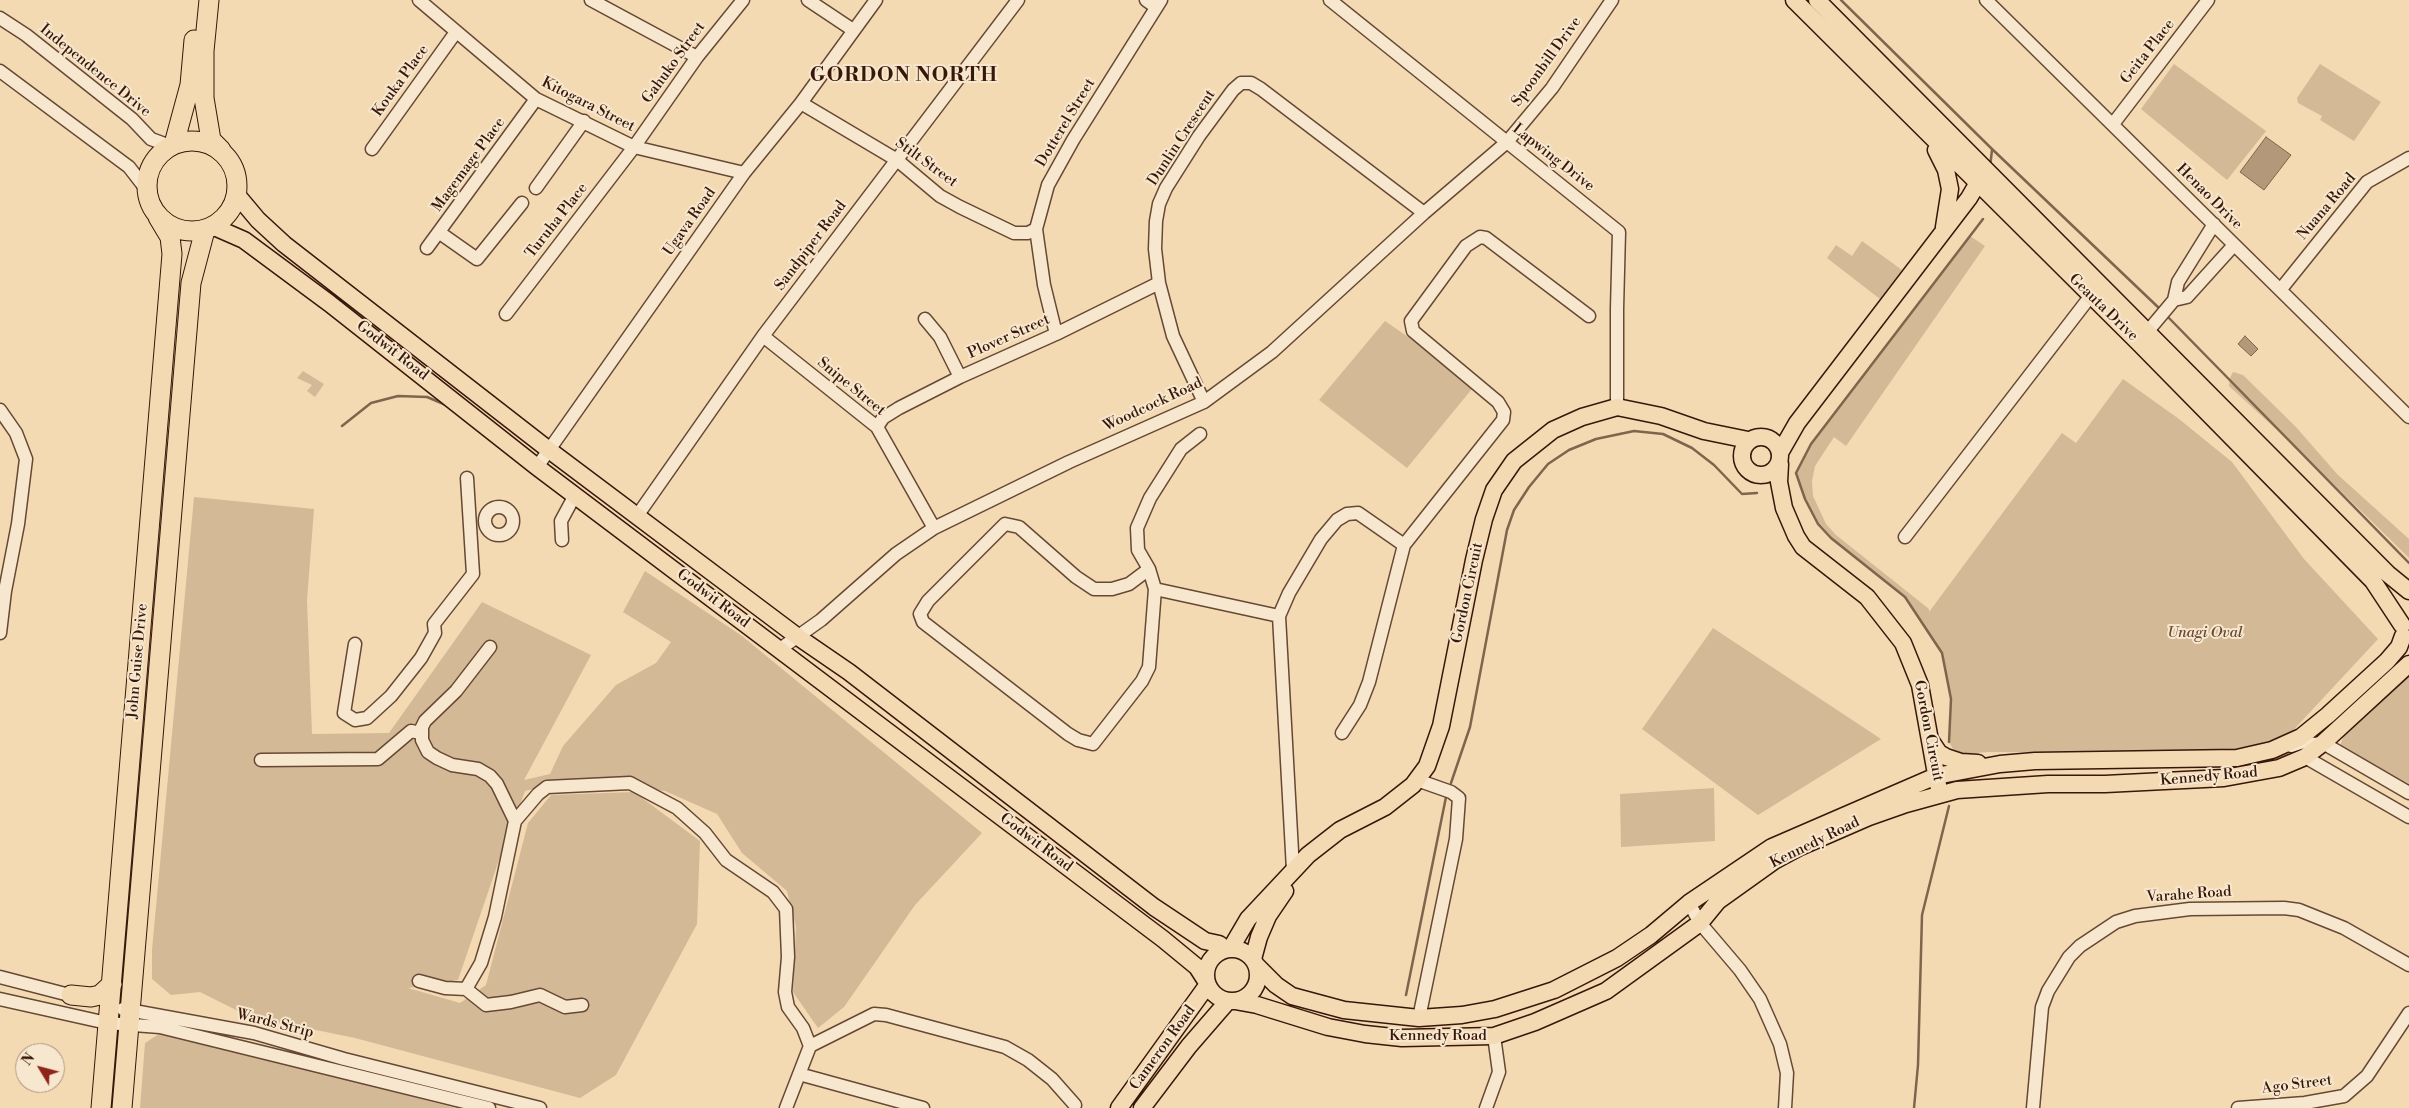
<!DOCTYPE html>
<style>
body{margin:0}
#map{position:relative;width:2409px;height:1108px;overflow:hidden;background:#f3dab3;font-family:"Libre Bodoni",serif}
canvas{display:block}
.north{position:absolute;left:15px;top:1043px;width:50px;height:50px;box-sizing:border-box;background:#f7e7ce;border:1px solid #aa947f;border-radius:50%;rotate:307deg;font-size:14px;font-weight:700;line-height:20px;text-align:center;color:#371709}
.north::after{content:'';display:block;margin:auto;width:18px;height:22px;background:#8f2418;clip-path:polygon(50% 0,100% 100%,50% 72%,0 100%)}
</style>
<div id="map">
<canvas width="2409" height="1108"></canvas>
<div class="north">N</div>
</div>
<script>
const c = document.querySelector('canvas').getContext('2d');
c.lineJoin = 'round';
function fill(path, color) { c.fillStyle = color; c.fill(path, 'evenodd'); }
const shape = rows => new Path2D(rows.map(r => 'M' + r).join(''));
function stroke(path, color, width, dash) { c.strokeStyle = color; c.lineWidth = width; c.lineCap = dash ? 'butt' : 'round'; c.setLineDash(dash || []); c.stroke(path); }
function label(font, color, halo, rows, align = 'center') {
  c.font = font + ' "Libre Bodoni",serif'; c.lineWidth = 4; c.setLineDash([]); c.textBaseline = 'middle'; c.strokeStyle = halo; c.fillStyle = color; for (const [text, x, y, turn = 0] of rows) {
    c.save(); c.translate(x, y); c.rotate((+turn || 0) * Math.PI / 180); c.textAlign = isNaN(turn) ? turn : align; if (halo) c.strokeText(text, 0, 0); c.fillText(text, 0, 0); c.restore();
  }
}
fill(shape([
 [2174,64,2266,131,2227,180,2141,109],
 [2320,64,2381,102,2354,141,2320,120,2322,116,2298,103,2297,98],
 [1970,236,1985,246,1846,446,1834,437,1815,466,1812,481,1813,496,1826,524,1836,535,1929,609,1929,612,2062,433,2076,443,2123,379,2179,419,2232,462,2304,559,2378,639,2286,738,2222,757,2126,753,1988,752,1964,754,1953,749,1949,742,1951,699,1942,653,1905,597,1831,538,1818,524,1805,499,1796,473,1811,444],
 [1862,241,1902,270,1880,299,1827,258,1836,245,1852,256],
 [1385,321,1476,384,1407,468,1319,400],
 [303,371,324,384,315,397,307,391,312,385,297,378],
 [2233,372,2243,375,2296,427,2337,474,2409,539,2409,558,2301,452,2229,386,2230,378],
 [194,497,314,509,307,600,312,734,389,733,482,602,591,655,524,780,550,774,563,746,616,685,656,663,671,642,623,612,645,571,742,636,982,833,915,905,844,1007,818,1028,793,992,796,927,787,891,742,853,717,814,665,791,572,780,525,791,498,863,458,980,408,988,460,1003,486,985,528,823,551,795,634,792,700,841,697,924,616,1075,580,1098,355,1038,248,1016,200,992,171,995,152,979,152,950],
 [1713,628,1881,739,1758,815,1642,729],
 [2409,672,2409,784,2341,746,2341,743,2344,736],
 [1714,788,1715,841,1621,847,1620,794],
 [162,1032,456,1108,140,1108,145,1043]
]), '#d3b996');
const water = shape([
 [2266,137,2291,155,2264,190,2240,172,2266,137],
 [2245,336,2258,349,2251,356,2238,344,2245,336]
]);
fill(water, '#b39879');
stroke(water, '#81644c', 1);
stroke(shape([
 [1841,0,1992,149,2160,309],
 [1990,167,1992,150],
 [2167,316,2409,563],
 [342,426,371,403,398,396,427,397,446,405],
 [1949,742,1951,699,1942,653,1905,597,1831,538,1818,524,1805,499,1796,473,1811,444,1983,219],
 [1451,783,1470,727,1507,530,1514,510,1529,487,1548,464,1569,450,1596,439,1634,431,1663,434,1692,448,1714,465,1742,494,1757,493],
 [1406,995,1446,797],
 [1914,1108,1918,1065,1922,915,1949,806]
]), '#81644c', 2.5);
const minor = shape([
 [419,0,536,99,634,147,744,173],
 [591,0,697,57],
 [808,0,853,30],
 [1146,0,1156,7],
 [1330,0,1619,232,1617,309,1617,407],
 [1986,0,2409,417],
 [0,18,26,35,132,119,151,139,170,146],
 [0,71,129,167,146,189],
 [801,103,897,160,940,196,960,207,1014,233,1028,233,1036,229],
 [2113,124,2208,0],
 [372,149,456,32],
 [536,188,584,121],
 [440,233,477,259,522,203],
 [427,248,536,99],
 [2281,289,2367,182,2409,158],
 [2174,300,2178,282,2214,224],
 [506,314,634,147,697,57,743,0],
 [925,319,940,337,960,377],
 [2148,331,2174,300,2187,297,2234,245],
 [1056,334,1044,285,1036,229,1048,185,1073,140,1161,0],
 [763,336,877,427,934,528],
 [1204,402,1173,336,1159,283,1155,249,1156,221,1159,204,1166,188,1199,136,1233,90,1241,83,1251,83,1261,89,1424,213],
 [0,410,16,433,26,459,18,524,5,591,0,633],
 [877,427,883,418,899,408,960,377,1056,334,1159,283],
 [1200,434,1181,449,1150,498,1137,528,1138,550,1149,569,1155,589,1279,616],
 [537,467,744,173,801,103,876,0],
 '485 521a14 14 0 1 1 28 0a14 14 0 1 1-28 0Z',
 [637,516,763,336,1018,0],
 [1905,537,2096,289],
 [562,540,561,521,575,495],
 [1149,569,1129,584,1112,589,1094,589,1076,577,1019,527,1005,524,928,601,920,614,923,622,1068,734,1078,740,1093,744,1142,681,1149,667,1155,589],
 [355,644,344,713,355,720,367,718,391,696,421,658,435,633,434,624,473,574,467,478],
 [490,647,456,691,425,721,422,727,422,740,428,752,437,758,452,765,478,769,490,776,497,784,515,821],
 [780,649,821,620,896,554,934,528,1069,462,1204,402,1272,352,1424,213,1507,142,1552,88,1612,0],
 [1342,733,1360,705,1369,682,1404,545,1503,420,1504,412,1498,402,1413,331,1411,321,1466,246,1480,237,1486,238,1589,316],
 [2291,746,2303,742,2313,744,2323,743,2409,793],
 [2305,757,2409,817],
 [261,760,378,759,411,731,421,733],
 [1417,780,1451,792,1459,798,1456,839,1419,1018],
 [1293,870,1279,616,1289,593,1321,539,1337,520,1347,514,1358,513,1404,545],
 [1689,903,1700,923,1740,970,1760,999,1780,1044,1787,1073,1785,1108],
 [0,977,77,997],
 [419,981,445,988,466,989,481,963,495,917,515,821,538,794,547,787,630,783,677,808,705,833,726,860,773,892,786,909,788,957,785,992,788,1007,803,1028,810,1046,786,1108],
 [466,989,486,1005,511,1002,540,995,565,1007,582,1005],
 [0,999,107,1023,160,1027,489,1108],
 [123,1009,254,1033,344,1059,540,1108],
 [810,1046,874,1014,886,1015,1005,1047,1028,1060,1052,1079,1075,1105],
 [799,1074,923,1108],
 [1486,1108,1499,1072,1494,1036],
 [2033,1108,2042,1007,2048,991,2069,957,2080,946,2116,922,2135,916,2190,909,2284,908,2299,910,2344,928,2409,965],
 [2238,1108,2305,1103,2344,1096,2367,1076,2409,1013]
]);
const major = shape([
 [1794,0,2139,343,2373,581,2402,625],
 [1817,0,2388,574,2409,591],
 [1936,150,1946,170,1950,189,1944,227],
 [237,195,258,220,284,244,549,450,798,637,849,672,1154,907,1205,941,1219,944,1225,949],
 [212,226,244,240,329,303,537,467,1163,939,1197,967,1206,981],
 '1742 456a19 19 0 1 1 38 0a19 19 0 1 1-38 0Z',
 [1781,451,1797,423,1969,198,1983,174],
 [1780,464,1779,482,1784,508,1796,536,1803,547,1867,597,1903,643,1920,685,1938,785],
 [1931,741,1939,753,1946,757,1961,762,1978,763],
 [1231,948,1248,919,1308,855,1340,830,1385,807,1413,785,1427,766,1441,726,1474,560,1484,519,1494,490,1514,461,1553,430,1582,417,1617,407,1661,416,1704,431,1748,440],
 '1206 975a26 26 0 1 1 52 0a26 26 0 1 1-52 0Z',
 [1253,959,1259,937,1268,916,1285,891],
 [1257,966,1276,985,1292,996,1344,1010,1419,1018,1462,1015,1495,1009,1554,990,1617,958,1651,935,1689,903,1772,847,1936,776,2000,764,2035,761,2237,758,2272,750,2301,737,2328,715,2387,661,2399,647,2403,636],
 [1235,1001,1257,1005,1328,1027,1365,1034,1402,1038,1494,1036,1535,1022,1606,991,1700,923,1718,901,1774,861,1800,847,1869,817,1906,804,1957,790,2048,784,2105,784,2224,778,2279,768,2305,757,2323,743,2409,664],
 [1119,1108,1206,987],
 [1142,1108,1189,1046,1228,1001]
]);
const highway = shape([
 [209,0,204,51,204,98,211,140,221,150],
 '147 186a45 45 0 1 1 90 0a45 45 0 1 1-90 0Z',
 [174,144,190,85,194,40],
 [71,995,91,997,100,995,112,984],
 [101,1108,172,254,170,237,158,217],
 [122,1108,191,283,205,230]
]);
stroke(minor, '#664834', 15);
stroke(major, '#371709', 19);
stroke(highway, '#371709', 21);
stroke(minor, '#f7e7ce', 12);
stroke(major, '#f3dab3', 16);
stroke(highway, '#f3dab3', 19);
label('15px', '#371709', '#f7e7ce', [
 ["Geita Place",2148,52,-52],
 ["Spoonbill Drive",1547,62,-54],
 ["Gahuko Street",674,63,-54],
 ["Independence Drive",95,71,39],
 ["Kouka Place",401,81,-54],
 ["Kitogara Street",588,105,27],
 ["Dotterel Street",1066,123,-59],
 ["Dunlin Crescent",1182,138,-57],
 ["Lapwing Drive",1553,158,38],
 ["Stilt Street",926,163,36],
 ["Magemage Place",469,165,-54],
 ["Henao Drive",2209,197,45],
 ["Nuana Road",2327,207,-50],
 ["Turuha Place",557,221,-52],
 ["Ugava Road",690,222,-55],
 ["Sandpiper Road",811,246,-53],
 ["Geauta Drive",2103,308,44],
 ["Plover Street",1009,337,-24],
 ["Godwit Road",392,351,38],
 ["Snipe Street",851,387,39],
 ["Woodcock Road",1153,405,-25],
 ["Gordon Circuit",1468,593,-78],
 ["Godwit Road",713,599,37],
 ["John Guise Drive",138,661,-85],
 ["Gordon Circuit",1928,731,79],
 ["Kennedy Road",2209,777,-5],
 ["Godwit Road",1036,843,37],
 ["Kennedy Road",1815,843,-26],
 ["Varahe Road",2189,895,-4],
 ["Wards Strip",275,1024,14],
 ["Kennedy Road",1438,1036],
 ["Cameron Road",1163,1048,-54],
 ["Ago Street",2297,1085,-7]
]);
label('italic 15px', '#664833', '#f7e7ce', [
 ["Unagi Oval",2205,633]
]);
c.letterSpacing = '1px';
label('bold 20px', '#371709', '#f7e7ce', [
 ["GORDON NORTH",904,76]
]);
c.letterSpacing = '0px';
</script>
